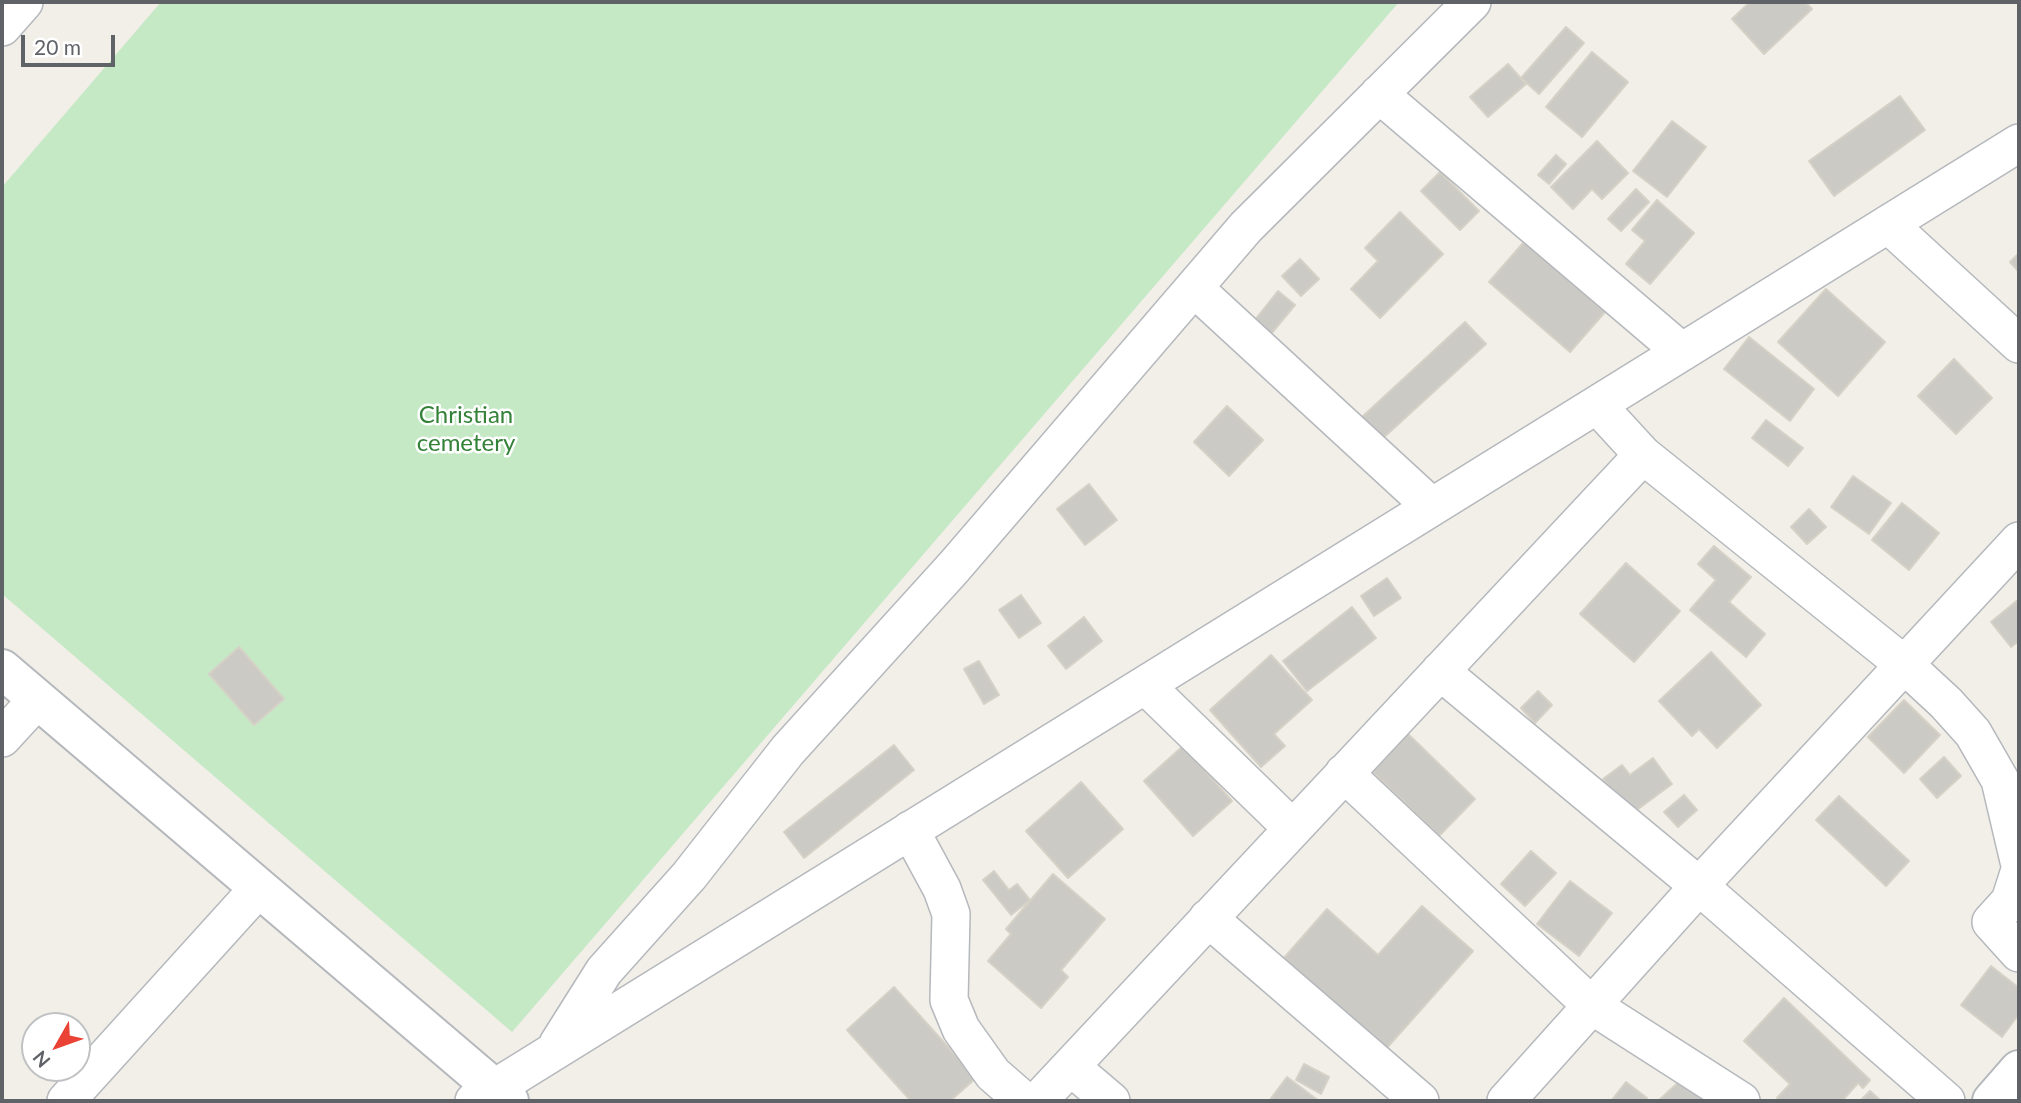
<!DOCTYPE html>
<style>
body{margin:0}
#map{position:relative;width:2021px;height:1103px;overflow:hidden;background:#f1efe8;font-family:Lato,sans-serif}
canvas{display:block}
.frame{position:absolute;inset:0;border:4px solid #5f6368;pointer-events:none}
.north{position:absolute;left:21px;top:1012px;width:70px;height:70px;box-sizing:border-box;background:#fff;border:2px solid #bfc1c3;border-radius:50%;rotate:230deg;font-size:19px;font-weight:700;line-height:28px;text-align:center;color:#5f6368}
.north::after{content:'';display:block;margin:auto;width:24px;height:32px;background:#ea4335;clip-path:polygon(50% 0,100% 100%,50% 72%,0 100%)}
.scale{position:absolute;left:21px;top:35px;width:94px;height:32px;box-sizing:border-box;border:4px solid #5f6368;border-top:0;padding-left:9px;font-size:21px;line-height:24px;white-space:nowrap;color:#5f6368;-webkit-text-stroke:5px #fff;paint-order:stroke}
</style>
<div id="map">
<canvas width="2021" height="1103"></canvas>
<div class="frame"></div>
<div class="north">N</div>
<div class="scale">20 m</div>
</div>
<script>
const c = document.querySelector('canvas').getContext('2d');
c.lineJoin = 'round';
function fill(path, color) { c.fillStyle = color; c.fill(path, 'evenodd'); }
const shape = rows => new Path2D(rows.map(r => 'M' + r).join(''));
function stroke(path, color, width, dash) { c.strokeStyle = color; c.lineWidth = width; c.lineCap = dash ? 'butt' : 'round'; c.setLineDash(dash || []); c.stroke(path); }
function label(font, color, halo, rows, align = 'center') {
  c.font = font + ' Lato,sans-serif'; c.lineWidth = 5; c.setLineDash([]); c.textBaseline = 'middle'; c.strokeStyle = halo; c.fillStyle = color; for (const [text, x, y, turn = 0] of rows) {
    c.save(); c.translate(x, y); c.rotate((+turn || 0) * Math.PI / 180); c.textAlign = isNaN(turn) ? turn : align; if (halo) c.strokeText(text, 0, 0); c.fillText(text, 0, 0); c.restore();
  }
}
fill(shape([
 [161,2,1399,2,512,1032,2,594,2,187]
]), '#c5e8c5');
const building = shape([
 [1750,2,1805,2,1812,9,1764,54,1732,19,1750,2],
 [1566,27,1584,43,1539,94,1521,78,1566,27],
 [1592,52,1628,82,1582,137,1546,107,1592,52],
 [1508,64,1526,84,1488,117,1470,97,1508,64],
 [1900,96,1925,130,1834,196,1809,161,1900,96],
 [1672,121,1706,147,1667,197,1633,171,1672,121],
 [1597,141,1628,173,1602,199,1592,189,1573,209,1551,187,1597,141],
 [1556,155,1566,164,1549,184,1538,175,1556,155],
 [1440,172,1479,211,1460,230,1421,191,1440,172],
 [1636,189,1649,202,1621,231,1608,219,1636,189],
 [1657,200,1694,233,1650,284,1626,264,1645,241,1632,230,1657,200],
 [1400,212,1443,254,1380,318,1351,289,1378,261,1365,248,1400,212],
 [1524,242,1605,312,1570,352,1489,282,1524,242],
 [2019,253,2019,272,2010,262,2019,253],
 [1300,259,1319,279,1301,296,1282,276,1300,259],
 [1826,289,1885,342,1838,396,1778,342,1826,289],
 [1278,291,1295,305,1266,340,1250,326,1278,291],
 [1465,322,1486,344,1382,439,1362,417,1465,322],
 [1749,337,1814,389,1790,421,1724,369,1749,337],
 [1954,359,1992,398,1956,434,1918,396,1954,359],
 [1227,406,1263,440,1229,476,1194,442,1227,406],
 [1766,420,1803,448,1788,466,1752,438,1766,420],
 [1853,476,1891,503,1869,534,1831,507,1853,476],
 [1089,484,1117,520,1085,545,1057,509,1089,484],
 [1902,503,1939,533,1909,570,1872,540,1902,503],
 [1809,509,1826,527,1807,544,1791,527,1809,509],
 [1714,546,1751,577,1729,602,1765,634,1746,657,1690,610,1716,580,1698,564,1714,546],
 [1626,563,1680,611,1634,662,1580,614,1626,563],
 [1387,578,1401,598,1374,616,1361,596,1387,578],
 [1021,595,1041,623,1019,638,999,610,1021,595],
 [2019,599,2019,641,2011,647,1991,622,2019,599],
 [1352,607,1376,638,1307,691,1283,661,1352,607],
 [1084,617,1102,641,1066,669,1048,646,1084,617],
 [239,647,284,699,254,725,209,674,239,647],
 [1711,652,1761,705,1717,748,1699,729,1692,736,1659,701,1711,652],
 [1271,655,1312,700,1274,734,1285,746,1261,767,1210,710,1271,655],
 [979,661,999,695,984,704,964,669,979,661],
 [1538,691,1552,705,1535,723,1521,708,1538,691],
 [1904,700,1940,735,1904,773,1868,737,1904,700],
 [1406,732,1475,799,1439,836,1370,769,1406,732],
 [894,745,914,770,804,858,784,832,894,745],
 [1183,746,1232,801,1193,836,1144,781,1183,746],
 [1944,757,1961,776,1937,798,1920,779,1944,757],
 [1653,758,1672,784,1630,815,1603,779,1622,765,1630,775,1653,758],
 [1081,782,1123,829,1068,878,1026,831,1081,782],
 [1684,795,1697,810,1678,827,1664,812,1684,795],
 [1839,796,1909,861,1886,886,1816,820,1839,796],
 [1531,851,1556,873,1525,906,1501,884,1531,851],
 [994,871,1009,890,1017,884,1030,900,1011,915,983,880,994,871],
 [1053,874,1105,919,1061,970,1068,977,1041,1008,988,961,1011,934,1006,929,1053,874],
 [1570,881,1612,913,1579,956,1537,924,1570,881],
 [1422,906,1473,951,1385,1050,1284,958,1327,909,1378,955,1422,906],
 [1991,966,2019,988,2019,1014,2002,1037,1961,1005,1991,966],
 [894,987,976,1078,950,1101,911,1101,847,1030,894,987],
 [1784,998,1870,1080,1863,1088,1858,1083,1842,1101,1781,1101,1777,1098,1790,1084,1744,1041,1784,998],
 [1304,1064,1329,1077,1321,1094,1296,1080,1304,1064],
 [1287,1077,1319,1101,1269,1101,1287,1077],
 [1683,1078,1705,1101,1658,1101,1683,1078],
 [1626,1082,1647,1098,1644,1101,1611,1101,1626,1082],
 [1870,1091,1881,1101,1860,1101,1870,1091]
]);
fill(building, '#cccac5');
stroke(building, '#d6d1c6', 2);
const minor = shape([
 [2,27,24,2],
 [1379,94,1682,352],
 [1888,224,2019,344],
 [1194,288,1432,507],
 [1643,455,1906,666,1946,703,1973,733,2000,780,2019,861],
 [1440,671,1699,886,1946,1101],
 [1145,685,1292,828],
 [2,738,37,700],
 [1344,773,1591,1005,1741,1101],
 [910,830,942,889,951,914,949,1000,961,1029,993,1074,1024,1101],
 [2019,873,2010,901,1991,922,2019,953],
 [1208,918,1420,1101],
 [558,1044,604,971,689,876,788,750,954,567,1246,227,1472,2],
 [1071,1067,1111,1101],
 [66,1101,258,889],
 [474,1101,2019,143],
 [1038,1101,1643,455,1597,405],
 [1506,1101,1699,886,2019,541]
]);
const tertiary = shape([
 [2,669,509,1101],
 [1992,1101,2019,1070]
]);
stroke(minor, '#b5b8bc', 40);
stroke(tertiary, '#b5b8bc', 42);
stroke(minor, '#fff', 37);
stroke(tertiary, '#fff', 38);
label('24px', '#348238', '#fff', [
 ["Christian",466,415],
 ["cemetery",466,443]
]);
</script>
